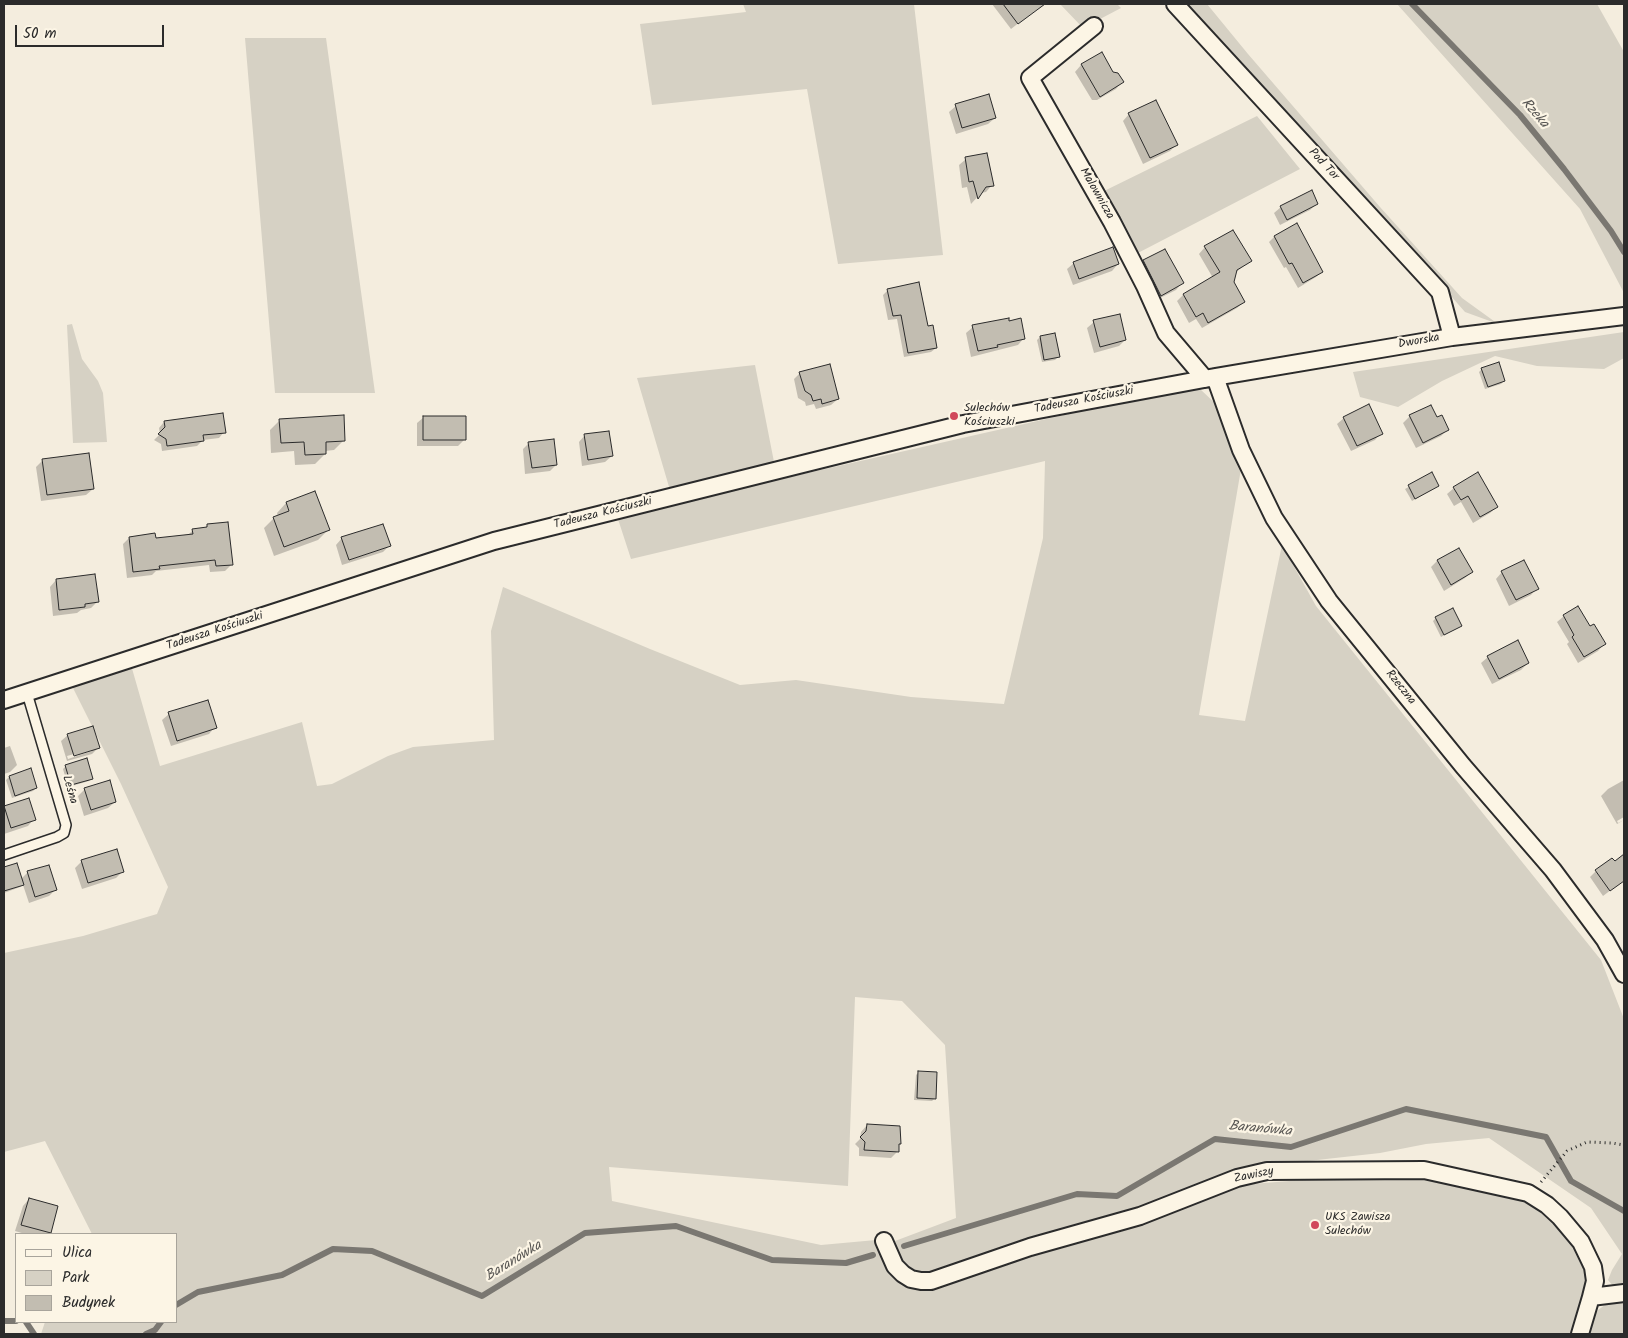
<!DOCTYPE html>
<meta charset="utf-8">
<style>
body{margin:0}
#map{position:relative;width:1628px;height:1338px;overflow:hidden;background:#f4edde;font-family:Kalam,sans-serif}
canvas{display:block}
.frame{position:absolute;inset:0;border:5px solid #2b2b2b;pointer-events:none}
.legend{position:absolute;left:15px;top:1233px;width:162px;height:90px;box-sizing:border-box;background:#fcf5e5;border:1px solid #a8a49b;margin:0;padding:6px 9px;list-style:none;font-size:15px;color:#2b2b2b}
.legend li{display:flex;align-items:center;gap:10px;height:25px}
.legend b{width:25px;border:1px solid #a8a49b}
.scale{position:absolute;left:15px;top:25px;width:149px;height:22px;box-sizing:border-box;border:2px solid #2b2b2b;border-top:0;padding-left:6px;font-size:15px;line-height:18px;white-space:nowrap;color:#2b2b2b;-webkit-text-stroke:4px #fcf5e5;paint-order:stroke}
</style>
<div id="map">
<canvas width="1628" height="1338"></canvas>
<div class="frame"></div>
<ul class="legend">
<li><b style="height:6px;background:#fcf5e5"></b>Ulica</li>
<li><b style="height:14px;background:#d6d1c4"></b>Park</li>
<li><b style="height:14px;background:#c2bdb1"></b>Budynek</li>
</ul>
<div class="scale">50 m</div>
</div>
<script>
const c = document.querySelector('canvas').getContext('2d');
c.lineJoin = 'round';
function fill(path, color) { c.fillStyle = color; c.fill(path, 'evenodd'); }
const shape = rows => new Path2D(rows.map(r => 'M' + r).join(''));
function stroke(path, color, width, dash) { c.strokeStyle = color; c.lineWidth = width; c.lineCap = dash ? 'butt' : 'round'; c.setLineDash(dash || []); c.stroke(path); }
function label(font, color, halo, rows, align = 'center') {
  c.font = font + ' Kalam,sans-serif'; c.lineWidth = 4.5; c.setLineDash([]); c.textBaseline = 'middle'; c.strokeStyle = halo; c.fillStyle = color; for (const [text, x, y, turn = 0] of rows) {
    c.save(); c.translate(x, y); c.rotate((+turn || 0) * Math.PI / 180); c.textAlign = isNaN(turn) ? turn : align; if (halo) c.strokeText(text, 0, 0); c.fillText(text, 0, 0); c.restore();
  }
}
fill(shape([
 [743,4,914,4,943,255,838,264,807,89,652,105,640,24,746,12],
 [1060,4,1117,4,1121,8,1083,28],
 [1188,4,1207,4,1248,54,1380,207,1462,298,1498,324,1465,312,1334,163],
 [1397,4,1597,4,1624,52,1624,293,1580,209],
 [245,38,326,38,375,393,275,393],
 [1257,116,1300,169,1134,255,1100,193],
 [72,324,82,359,98,381,103,393,107,442,73,443,67,325],
 [1624,332,1624,358,1604,369,1537,366,1495,356,1442,381,1398,407,1360,397,1353,372],
 [755,365,775,467,672,497,637,378],
 [1179,389,1200,389,1218,406,1241,469,1199,715,1245,721,1282,545,1316,606,1601,960,1624,1019,1624,1286,1614,1287,1608,1280,1612,1270,1622,1254,1591,1208,1489,1138,1426,1144,1380,1153,1263,1166,1132,1212,939,1271,921,1274,903,1267,895,1241,956,1218,945,1045,902,1001,855,997,848,1186,609,1167,612,1201,821,1245,876,1240,895,1276,906,1283,1239,1185,1378,1174,1422,1174,1526,1197,1545,1209,1566,1235,1584,1264,1587,1279,1576,1334,41,1334,45,1322,176,1322,176,1234,92,1234,45,1141,4,1152,4,953,83,936,157,914,168,887,121,784,71,684,131,665,160,766,302,722,317,786,332,784,388,756,413,747,494,740,491,631,503,587,650,649,740,685,796,680,911,697,1004,704,1043,538,1045,461,631,559,617,516],
 [1624,1301,1624,1334,1587,1334,1589,1322,1598,1310,1609,1302]
]), '#d6d1c4');
fill(shape([
 [992,4,1030,4,1035,10,1011,29],
 [1101,53,1113,73,1122,82,1116,89,1097,100,1092,100,1075,72,1081,65],
 [956,106,995,118,988,124,956,134,949,112],
 [1129,114,1176,145,1170,151,1143,164,1123,121],
 [966,159,992,185,986,192,981,193,971,204,967,187,962,188,959,165],
 [1317,204,1310,210,1280,225,1274,213,1281,207],
 [1296,225,1322,272,1316,277,1298,288,1286,267,1284,268,1269,242,1274,237],
 [1205,247,1250,261,1235,273,1233,283,1244,302,1237,308,1202,328,1196,319,1189,323,1177,301,1183,295,1213,278,1199,254],
 [1144,261,1182,283,1176,290,1154,301,1137,268],
 [1074,263,1118,264,1112,271,1073,285,1067,269],
 [888,290,927,327,936,348,931,352,904,357,897,319,888,320,883,295],
 [1008,322,1024,338,1018,345,971,357,966,333,973,327],
 [1094,322,1125,340,1119,346,1094,353,1087,328],
 [1040,337,1058,357,1055,360,1042,362,1037,340],
 [1482,369,1504,381,1501,384,1485,389,1479,372],
 [800,373,838,399,831,405,816,409,814,404,806,406,805,402,798,398,794,379],
 [1430,406,1437,419,1448,429,1441,436,1416,448,1403,423,1410,416],
 [424,417,464,440,458,446,417,446,417,423],
 [1344,418,1381,433,1375,440,1351,451,1337,424],
 [280,420,344,440,334,450,325,451,325,454,315,464,295,465,294,451,271,453,270,430],
 [164,422,224,432,219,438,203,440,197,446,162,451,161,444,154,440,160,434,159,428],
 [585,435,612,456,605,462,582,466,579,442],
 [529,443,556,465,550,471,525,474,523,449],
 [43,460,93,489,86,495,41,501,36,467],
 [1432,474,1438,486,1412,501,1405,489],
 [1454,488,1497,507,1490,513,1473,523,1461,502,1454,506,1447,494],
 [286,503,328,530,318,540,274,556,264,528,274,518,278,517,277,513],
 [207,526,232,564,225,571,210,572,209,565,156,571,152,575,127,578,123,544,129,538,155,539,187,536,193,530,204,528],
 [342,538,389,546,383,552,342,565,336,545],
 [1458,549,1471,572,1465,578,1444,591,1431,567,1437,561],
 [1502,572,1537,588,1531,595,1509,606,1496,579],
 [56,580,97,602,91,608,81,610,77,613,53,616,50,587],
 [1578,608,1589,628,1604,644,1598,651,1578,663,1567,644,1569,642,1557,622,1564,616],
 [1436,618,1461,626,1441,637,1433,621],
 [1488,657,1528,663,1521,670,1492,684,1481,663],
 [169,714,215,727,209,734,171,746,162,720],
 [68,735,98,748,92,754,67,761,61,741],
 [92,749,92,751,68,759,67,756],
 [10,746,17,765,10,772,4,774,4,748],
 [66,766,92,778,89,781,68,787,63,769],
 [9,777,36,788,33,791,12,798,6,780],
 [1624,780,1624,817,1617,821,1618,823,1624,820,1617,824,1601,796,1608,789],
 [85,789,115,802,108,808,84,816,78,796],
 [28,800,34,819,28,826,4,834,4,808],
 [1620,858,1624,864,1624,880,1603,896,1590,877,1596,871],
 [82,861,122,872,116,878,82,889,75,868],
 [16,864,21,879,28,872,55,890,49,896,29,903,23,885,20,887,4,893,4,868],
 [918,1073,935,1098,932,1101,914,1100,916,1075],
 [867,1125,899,1144,898,1145,898,1151,891,1158,859,1156,859,1148,855,1144,860,1139,861,1132],
 [29,1199,57,1207,48,1234,25,1234,15,1231,23,1206]
]), '#0003');
stroke(shape([
 [1412,4,1520,115,1564,169,1611,231,1624,252],
 [904,1246,1077,1194,1117,1196,1215,1139,1291,1147,1406,1109,1546,1137,1571,1181,1624,1211],
 [176,1305,198,1292,282,1275,333,1249,372,1251,482,1296,585,1233,676,1226,772,1260,846,1263,873,1255],
 [4,1321,16,1321],
 [26,1322,34,1334],
 [146,1334,155,1330,161,1322]
]), '#7a7771', 6);
const building = shape([
 [1003,4,1045,4,1018,24,1003,4],
 [1102,52,1113,72,1118,73,1124,82,1100,97,1081,64,1102,52],
 [989,94,996,118,962,128,955,104,989,94],
 [1156,100,1178,145,1150,158,1128,113,1156,100],
 [987,153,994,186,986,187,978,199,973,181,969,182,965,157,987,153],
 [1312,190,1318,204,1287,220,1280,206,1312,190],
 [1297,223,1323,272,1303,283,1292,263,1289,264,1274,236,1297,223],
 [1233,230,1252,261,1237,270,1234,282,1245,302,1208,323,1203,313,1196,317,1183,294,1220,272,1204,246,1233,230],
 [1113,247,1119,264,1079,279,1073,262,1113,247],
 [1165,249,1184,283,1161,296,1143,260,1165,249],
 [919,282,928,326,933,325,937,348,908,353,901,315,893,316,887,289,919,282],
 [1120,314,1126,340,1100,347,1093,320,1120,314],
 [1009,318,1009,321,1021,318,1025,339,997,345,998,347,978,351,972,325,1009,318],
 [1055,333,1060,357,1044,360,1040,336,1055,333],
 [1499,362,1505,381,1488,387,1481,368,1499,362],
 [830,364,839,399,822,404,821,399,813,401,811,395,805,391,799,372,830,364],
 [1369,404,1383,434,1357,446,1343,417,1369,404],
 [1431,405,1437,417,1442,415,1449,430,1423,443,1409,415,1431,405],
 [223,413,226,433,203,435,204,441,167,446,166,439,158,434,165,427,164,421,223,413],
 [344,415,345,441,326,442,326,454,305,455,304,442,281,443,279,419,344,415],
 [423,416,466,416,466,440,423,440,423,416],
 [609,431,613,456,588,460,584,434,609,431],
 [554,439,557,465,532,468,528,442,554,439],
 [89,453,94,489,47,495,42,459,89,453],
 [1432,472,1439,486,1415,499,1408,485,1432,472],
 [1478,472,1498,507,1480,517,1468,496,1461,500,1453,487,1478,472],
 [315,491,330,530,284,547,273,517,289,511,286,502,315,491],
 [228,522,233,565,216,566,215,560,159,566,160,569,133,572,129,537,155,533,156,538,193,534,192,529,207,527,207,524,228,522],
 [383,524,391,546,349,560,341,537,383,524],
 [1459,548,1473,572,1451,585,1437,560,1459,548],
 [1524,560,1539,589,1516,600,1501,571,1524,560],
 [95,574,99,602,85,604,85,607,59,610,56,579,95,574],
 [1578,606,1590,626,1594,624,1606,644,1584,657,1572,637,1574,635,1563,615,1578,606],
 [1453,608,1462,626,1444,635,1435,617,1453,608],
 [1518,640,1529,663,1499,679,1487,656,1518,640],
 [208,700,217,728,177,741,168,712,208,700],
 [93,726,100,748,74,756,67,734,93,726],
 [87,758,93,779,71,785,65,765,87,758],
 [31,768,37,788,15,796,9,776,31,768],
 [110,780,116,802,91,810,84,788,110,780],
 [29,798,36,820,11,828,4,806,29,798],
 [117,849,124,872,88,883,81,860,117,849],
 [1624,854,1624,881,1610,891,1595,870,1612,858,1615,861,1624,854],
 [17,863,24,885,4,891,4,867,17,863],
 [49,865,57,890,35,897,27,871,49,865],
 [918,1071,937,1072,936,1099,917,1098,918,1071],
 [867,1124,900,1126,901,1144,899,1144,899,1152,864,1150,865,1142,860,1137,866,1131,867,1124],
 [29,1198,58,1206,51,1233,21,1225,29,1198]
]);
fill(building, '#c2bdb1');
stroke(building, '#2b2b2b', 1);
const service = shape([
 [4,855,57,837,64,833,66,825,27,693]
]);
const minor = shape([
 [1175,4,1440,292,1452,337],
 [1094,26,1030,78,1112,222,1145,286,1166,333,1205,379],
 [1215,377,1241,450,1274,518,1329,601,1463,766,1553,870,1605,940,1624,974],
 [4,700,494,541,963,424,1215,377,1452,337,1624,316],
 [884,1241,895,1266,903,1274,911,1279,921,1281,931,1281,1030,1247,1140,1216,1237,1178,1267,1171,1424,1170,1528,1193,1547,1205,1560,1217,1581,1242,1593,1267,1595,1281,1591,1297],
 [1580,1334,1591,1297,1624,1293]
]);
stroke(service, '#2b2b2b', 12);
stroke(minor, '#2b2b2b', 20);
stroke(shape([
 [1541,1182,1567,1151,1587,1142,1612,1143,1624,1145]
]), '#2b2b2b', 3, [1, 4]);
stroke(service, '#fcf5e5', 9);
stroke(minor, '#fcf5e5', 16);
for (const [x, y, r, color] of [
 [954,416,5,"#d1495b"],
 [1315,1225,5,"#d1495b"]
]) { const dot = new Path2D(); dot.arc(x, y, r, 0, 2 * Math.PI); c.fillStyle = color; c.fill(dot); stroke(dot, '#fcf5e5', 2); }
label('12px', '#2b2b2b', '#fcf5e5', [
 ["Pod Tor",1323,165,47],
 ["Malownicza",1096,194,60],
 ["Dworska",1419,342,-10],
 ["Tadeusza Kościuszki",1084,401,-11],
 ["Tadeusza Kościuszki",603,514,-14],
 ["Tadeusza Kościuszki",215,632,-18],
 ["Rzeczna",1400,688,51],
 ["Leśna",69,790,74],
 ["Zawiszy",1254,1176,-12]
]);
label('12px', '#2b2b2b', '#fcf5e5', [
 ["Sulechów",964,409],
 ["Kościuszki",964,423],
 ["UKS Zawisza",1325,1218],
 ["Sulechów",1325,1232]
], 'left');
label('italic 14px', '#595754', '#fcf5e5', [
 ["Rzeka",1534,114,49],
 ["Baranówka",1260,1130,5],
 ["Baranówka",514,1262,-32]
]);
</script>
